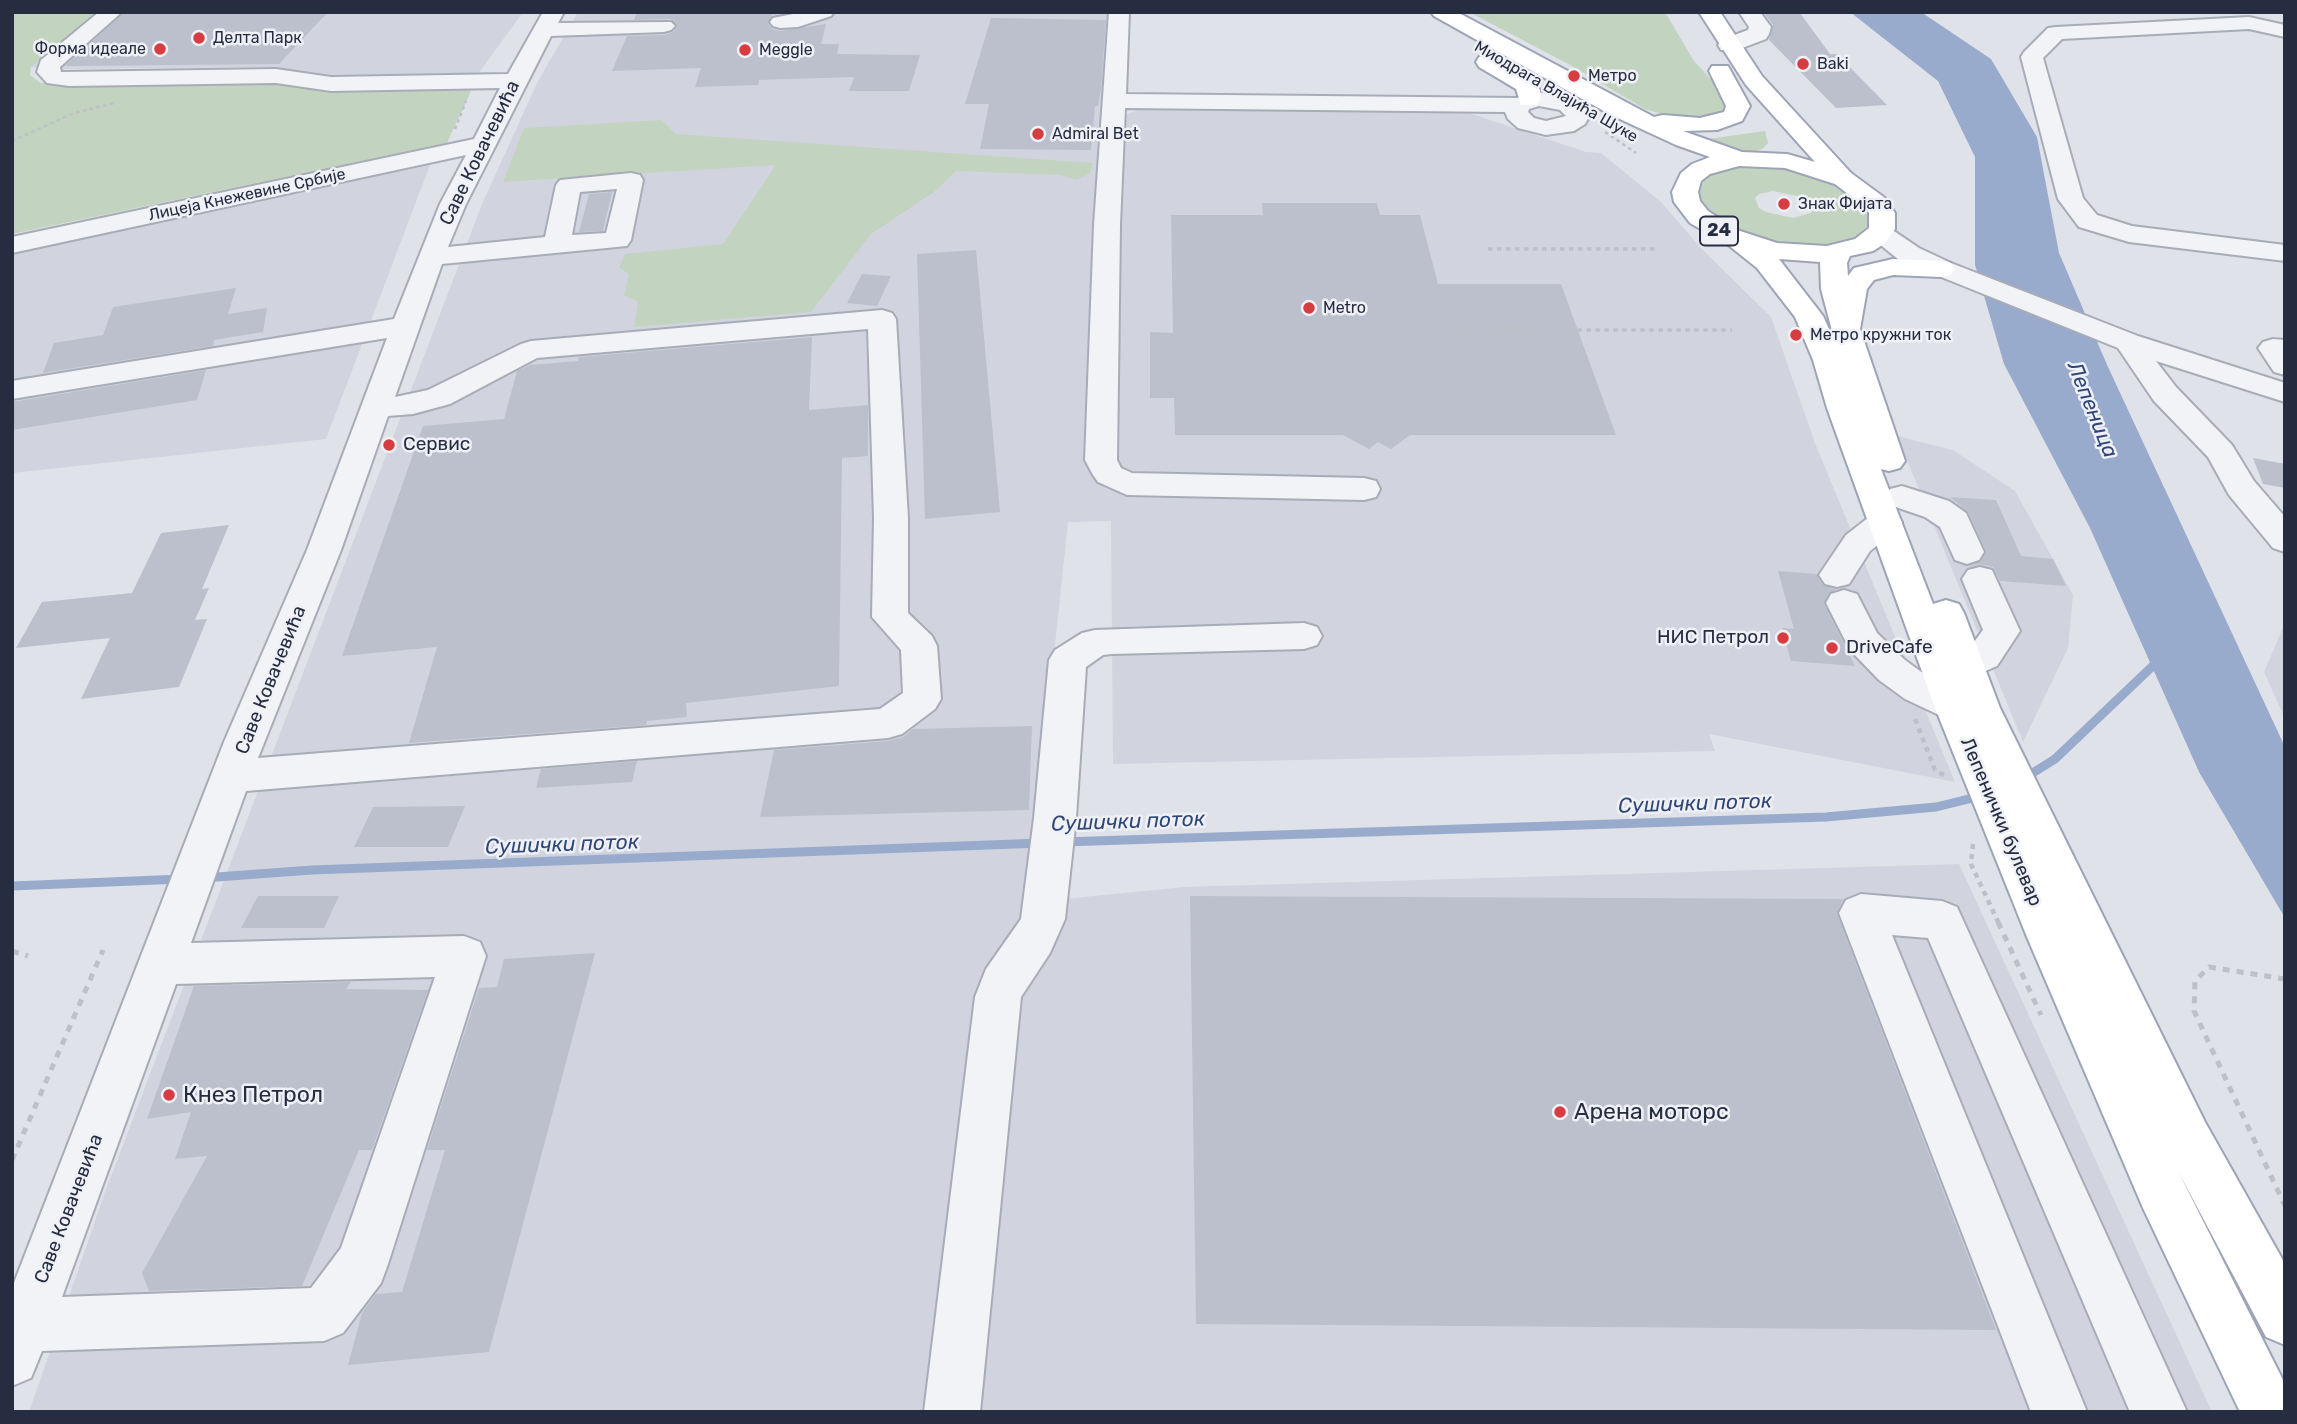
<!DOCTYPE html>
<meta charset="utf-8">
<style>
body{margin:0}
#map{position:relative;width:2297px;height:1424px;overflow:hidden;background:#dfe2e9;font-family:Rubik,sans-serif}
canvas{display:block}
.frame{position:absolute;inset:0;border:14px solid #272d41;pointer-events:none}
</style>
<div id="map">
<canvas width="2297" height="1424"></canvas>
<div class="frame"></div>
</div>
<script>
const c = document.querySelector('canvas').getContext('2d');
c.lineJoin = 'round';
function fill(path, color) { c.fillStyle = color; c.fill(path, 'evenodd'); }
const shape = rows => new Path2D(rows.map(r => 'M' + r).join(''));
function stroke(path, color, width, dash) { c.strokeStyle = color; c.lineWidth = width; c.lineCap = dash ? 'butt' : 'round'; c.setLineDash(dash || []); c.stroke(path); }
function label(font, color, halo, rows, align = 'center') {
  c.font = font + ' Rubik,sans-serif'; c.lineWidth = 5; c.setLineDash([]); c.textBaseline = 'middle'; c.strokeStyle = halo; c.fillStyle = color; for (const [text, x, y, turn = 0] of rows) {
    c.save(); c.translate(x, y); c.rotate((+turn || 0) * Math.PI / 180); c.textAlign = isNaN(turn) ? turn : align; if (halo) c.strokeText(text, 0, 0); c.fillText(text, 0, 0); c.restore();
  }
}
fill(shape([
 [96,12,523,12,478,74,331,75,272,67,63,69,30,67],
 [578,12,1113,12,1122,119,1127,114,1144,108,1457,109,1586,152,1601,153,1661,202,1700,247,1771,317,1815,443,1955,782,1709,734,1715,751,1113,764,1111,521,1068,522,1028,900,1044,901,1185,887,1959,864,2212,1412,29,1412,105,1192,482,204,538,81],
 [430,165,326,439,12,473,12,253],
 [1897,436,1953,450,2015,491,2073,595,2068,648,2023,742],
 [2285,623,2285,719,2264,672]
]), '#d1d4de');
fill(shape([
 [12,12,96,12,31,67,30,75,41,83,265,79,311,89,458,88,471,91,447,143,12,234],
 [1469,12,1665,12,1694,61,1727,97,1726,112,1703,120,1693,117,1665,115,1645,109,1572,66],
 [661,120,676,134,1093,163,1090,173,1077,180,1061,175,956,171,934,192,871,234,811,312,634,327,638,302,624,295,629,274,619,268,625,254,723,244,776,165,503,182,524,128],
 [1765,131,1768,143,1762,149,1753,152,1742,153,1701,140],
 [1737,166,1789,167,1828,178,1866,206,1869,216,1867,226,1860,235,1848,241,1811,247,1767,241,1733,229,1709,213,1699,195,1704,180,1712,174],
 [1773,191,1802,197,1812,205,1811,213,1793,218,1766,212,1759,208,1755,198,1759,194]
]), '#c2d4c0');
fill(shape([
 [1850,12,1921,12,1991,59,2037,137,2059,253,2108,367,2285,747,2285,918,2199,772,2090,528,2004,364,1975,265,1975,157,1938,81]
]), '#98abcc');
stroke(shape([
 [2023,779,2055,759,2159,660],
 [1063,842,1826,817,1936,807,1981,796],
 [203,878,312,870,1042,843],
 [12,886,182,879]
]), '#98abcc', 9);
fill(shape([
 [125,12,328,12,279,64,65,66],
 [637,12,788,12,772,15,768,24,772,29,780,31,826,24,821,44,839,44,837,54,920,55,909,91,849,91,854,77,759,80,758,85,695,87,701,68,612,71,627,36,665,35,673,32,678,26,671,19,634,20],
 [1763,12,1800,13,1830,54,1837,54,1887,105,1836,108,1769,40,1773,25],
 [991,18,1106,20,1101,89,1098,106,1095,106,1091,150,980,149,989,104,965,104],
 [612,192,603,231,579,232,589,194],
 [1262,203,1377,203,1380,215,1420,215,1438,284,1561,284,1616,435,1410,435,1391,449,1378,442,1369,449,1343,435,1175,435,1174,398,1150,398,1150,332,1173,333,1171,215,1263,215],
 [976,250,1000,512,925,519,917,254],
 [862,274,891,276,877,306,847,303],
 [236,288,228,314,267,308,263,332,214,340,213,346,43,373,54,343,103,335,113,307],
 [812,337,809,410,868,405,868,456,842,458,839,686,686,703,687,717,647,721,646,725,409,743,437,647,342,656,423,426,504,419,517,371,530,365,578,361,579,357],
 [206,370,197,400,12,430,12,402],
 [2253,458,2285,464,2285,488,2263,484],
 [1950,497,1996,500,2021,556,2053,559,2066,586,2000,581,1993,567,1979,564,1967,568,1981,561,1986,551,1968,512],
 [229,525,202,589,209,588,195,620,207,619,179,687,81,699,110,638,16,648,42,602,132,593,161,533],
 [1778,571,1817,574,1823,585,1837,590,1829,593,1824,604,1855,666,1791,661,1782,628,1794,629],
 [1032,726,1029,810,760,817,774,750,888,741,903,737,913,729],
 [637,761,632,782,536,788,541,769],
 [465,806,448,847,354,847,373,807],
 [258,896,339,896,324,928,241,928],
 [1190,896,1843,899,1837,914,1996,1330,1196,1324],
 [595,953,489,1352,348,1365,362,1313,376,1294,402,1292,445,1150,427,1150,479,988,497,987,504,959],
 [351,982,346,989,428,990,372,1150,359,1150,302,1286,149,1291,142,1273,207,1156,175,1159,191,1112,147,1119,194,986]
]), '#bcc0cc');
const minor = shape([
 [99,12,122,12,60,67,61,72,276,69,331,77,508,74,543,12,564,12,558,23,671,22,675,26,671,30,664,32,551,36,466,204,448,247,545,237,556,185,560,180,631,173,640,175,643,180,631,240,627,246,442,264,395,397,428,390,521,344,531,341,882,310,892,313,896,319,908,518,908,613,932,636,937,646,941,699,935,709,902,734,888,738,246,791,191,943,464,936,480,942,486,956,388,1264,381,1283,343,1333,324,1341,42,1351,31,1378,12,1386,12,1288,224,742,307,550,387,338,12,399,12,381,394,319,440,204,466,155,12,253,12,237,474,139,500,88,331,91,276,83,69,86,47,83,37,72,41,60,99,12],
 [617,189,606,233,572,235,580,192,617,189],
 [868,329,874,518,872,617,901,650,903,693,880,709,258,758,341,550,388,416,413,414,450,404,537,358,868,329],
 [435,977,341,1248,311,1288,62,1297,176,984,435,977],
 [803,12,834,12,831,16,798,27,780,28,773,26,770,22,773,18,803,12],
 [1109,12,1129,12,1126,94,1517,98,1538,92,1576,100,1590,115,1585,124,1574,131,1546,135,1518,128,1508,119,1505,112,1125,108,1120,225,1117,460,1121,468,1132,473,1364,478,1376,481,1380,489,1376,497,1364,500,1127,495,1098,482,1093,475,1085,460,1094,225,1109,12],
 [1539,106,1560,110,1566,116,1546,121,1534,118,1528,112,1529,109,1539,106],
 [1739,12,1760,12,1771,27,1769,34,1766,39,1737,50,1721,50,1718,45,1721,40,1748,30,1749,27,1739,12],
 [2249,17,2285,25,2285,37,2249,29,2062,39,2043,58,2083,198,2097,215,2132,226,2285,245,2285,261,2129,242,2079,227,2058,199,2021,57,2024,52,2048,28,2056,27,2249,17],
 [1879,225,1888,227,1919,248,1951,263,2138,336,2285,383,2285,402,2156,361,2176,387,2232,445,2254,481,2285,517,2285,552,2273,548,2229,495,2208,457,2154,401,2118,348,1899,260,1866,233,1870,227,1879,225],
 [2273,339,2285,340,2285,375,2274,372,2258,348,2263,342,2273,339],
 [1902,486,1949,501,1966,513,1984,552,1979,560,1967,564,1955,560,1940,527,1925,517,1890,505,1885,497,1890,489,1902,486],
 [1885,511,1897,514,1902,522,1897,530,1870,551,1849,584,1837,587,1825,584,1819,575,1846,535,1873,514,1885,511],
 [1980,567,1992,570,2020,631,1997,666,1967,679,1954,675,1948,665,1954,655,1971,646,1983,630,1962,579,1968,570,1980,567],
 [1844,590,1857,594,1877,633,1905,660,1931,679,1967,695,1972,705,1967,715,1953,720,1939,715,1905,699,1879,680,1850,650,1826,603,1831,594,1844,590],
 [1304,623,1317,627,1322,636,1317,645,1304,649,1112,654,1103,655,1086,667,1076,818,1065,919,1050,953,1021,997,980,1412,924,1412,975,997,986,969,1021,919,1034,818,1049,660,1055,650,1082,633,1095,630,1304,623],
 [1861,894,1942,901,1957,907,2187,1412,2130,1412,1928,938,1892,935,2087,1412,2031,1412,1839,913,1846,900,1861,894]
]);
const major = shape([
 [1431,12,1457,12,1654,117,1663,115,1700,118,1724,112,1726,106,1709,71,1712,66,1728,66,1750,106,1742,121,1717,130,1683,131,1742,152,1787,154,1815,162,1746,85,1699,12,1720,12,1762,76,1851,173,1885,198,1895,213,1895,229,1884,244,1873,251,1850,256,1847,263,1848,276,1854,268,1893,259,1941,261,1951,263,1955,269,1951,275,1941,277,1893,275,1874,280,1867,289,1860,329,1905,461,1900,468,1889,471,1881,469,1933,604,1946,600,1959,604,1964,613,2000,708,2205,1122,2285,1264,2285,1345,2266,1337,2178,1171,2285,1384,2285,1412,2240,1412,2143,1208,2027,937,1934,705,1827,408,1813,360,1795,317,1757,268,1727,244,1690,223,1674,202,1672,192,1681,173,1692,164,1710,157,1676,145,1609,114,1434,16,1431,12],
 [1739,166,1785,168,1835,184,1866,208,1869,213,1869,228,1855,239,1827,246,1777,243,1737,230,1708,211,1700,201,1698,192,1701,181,1710,174,1739,166],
 [1779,259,1820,262,1821,289,1835,342,1823,316,1779,259],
 [1487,55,1532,79,1540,90,1540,100,1537,105,1521,105,1516,89,1479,67,1476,62,1479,57,1487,55]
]);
stroke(minor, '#a8acb7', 4);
stroke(major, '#9da4b6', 4);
stroke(shape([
 [455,129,466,101],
 [1605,132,1636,153],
 [12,141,74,113,115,103]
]), '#bdc0c8', 2.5, [3.5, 3.5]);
stroke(shape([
 [1488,249,1655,249],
 [1452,335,1471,330,1732,330]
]), '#bdc0c8', 3.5, [4.5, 4.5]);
stroke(shape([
 [1915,719,1935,770,1947,777],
 [1973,844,1971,864,1999,924]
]), '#bdc0c8', 4.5, [5, 5]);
stroke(shape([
 [1998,922,2041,1015],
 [12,951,28,956],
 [2285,979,2209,967,2195,981,2194,1011,2285,1206],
 [12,1160,103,950]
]), '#bdc0c8', 5, [7, 7]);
fill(minor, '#f2f3f7');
fill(major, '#fff');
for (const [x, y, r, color] of [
 [199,38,7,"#d73c40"],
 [160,49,7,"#d73c40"],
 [745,50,7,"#d73c40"],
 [1803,64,7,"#d73c40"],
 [1574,76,7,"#d73c40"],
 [1038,134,7,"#d73c40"],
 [1784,204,7,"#d73c40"],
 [1309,308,7,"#d73c40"],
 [1796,335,7,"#d73c40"],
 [389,445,7,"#d73c40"],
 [1783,638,7,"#d73c40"],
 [1832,648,7,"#d73c40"],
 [169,1095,7,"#d73c40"],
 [1560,1112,7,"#d73c40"]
]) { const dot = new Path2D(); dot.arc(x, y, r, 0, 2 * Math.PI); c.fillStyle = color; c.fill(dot); stroke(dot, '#eff1f7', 2.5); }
label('16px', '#272d41', '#eff1f7', [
 ["Делта Парк",213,38],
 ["Форма идеале",146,49,"right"],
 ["Meggle",759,50],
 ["Baki",1817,64],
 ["Метро",1588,76],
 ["Admiral Bet",1052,134],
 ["Знак Фијата",1798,204],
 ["Metro",1323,308],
 ["Метро кружни ток",1810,335]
], 'left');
label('16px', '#272d41', '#eff1f7', [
 ["Миодрага Влајића Шуке",1556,92,30],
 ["Лицеја Кнежевине Србије",247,195,-12]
]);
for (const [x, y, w] of [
 [1719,231,38]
]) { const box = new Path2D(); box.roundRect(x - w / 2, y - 14.5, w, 29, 5); c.fillStyle = '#eff1f7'; c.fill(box); stroke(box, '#272d41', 2); }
label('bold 18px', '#272d41', null, [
 ["24",1719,231]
]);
label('19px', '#272d41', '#eff1f7', [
 ["Саве Ковачевића",480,153,-64],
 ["Саве Ковачевића",271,680,-68],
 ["Лепенички булевар",2001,822,67],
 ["Саве Ковачевића",69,1209,-69]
]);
label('19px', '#272d41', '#eff1f7', [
 ["Сервис",403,445],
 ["НИС Петрол",1769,638,"right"],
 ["DriveCafe",1846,648]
], 'left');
label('italic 21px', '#2e4678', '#eff1f7', [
 ["Лепеница",2092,410,68],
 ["Сушички поток",1695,804,-2],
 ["Сушички поток",1128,822,-2],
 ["Сушички поток",562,845,-2]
]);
label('23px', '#272d41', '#eff1f7', [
 ["Кнез Петрол",183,1095],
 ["Арена моторс",1574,1112]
], 'left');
</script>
